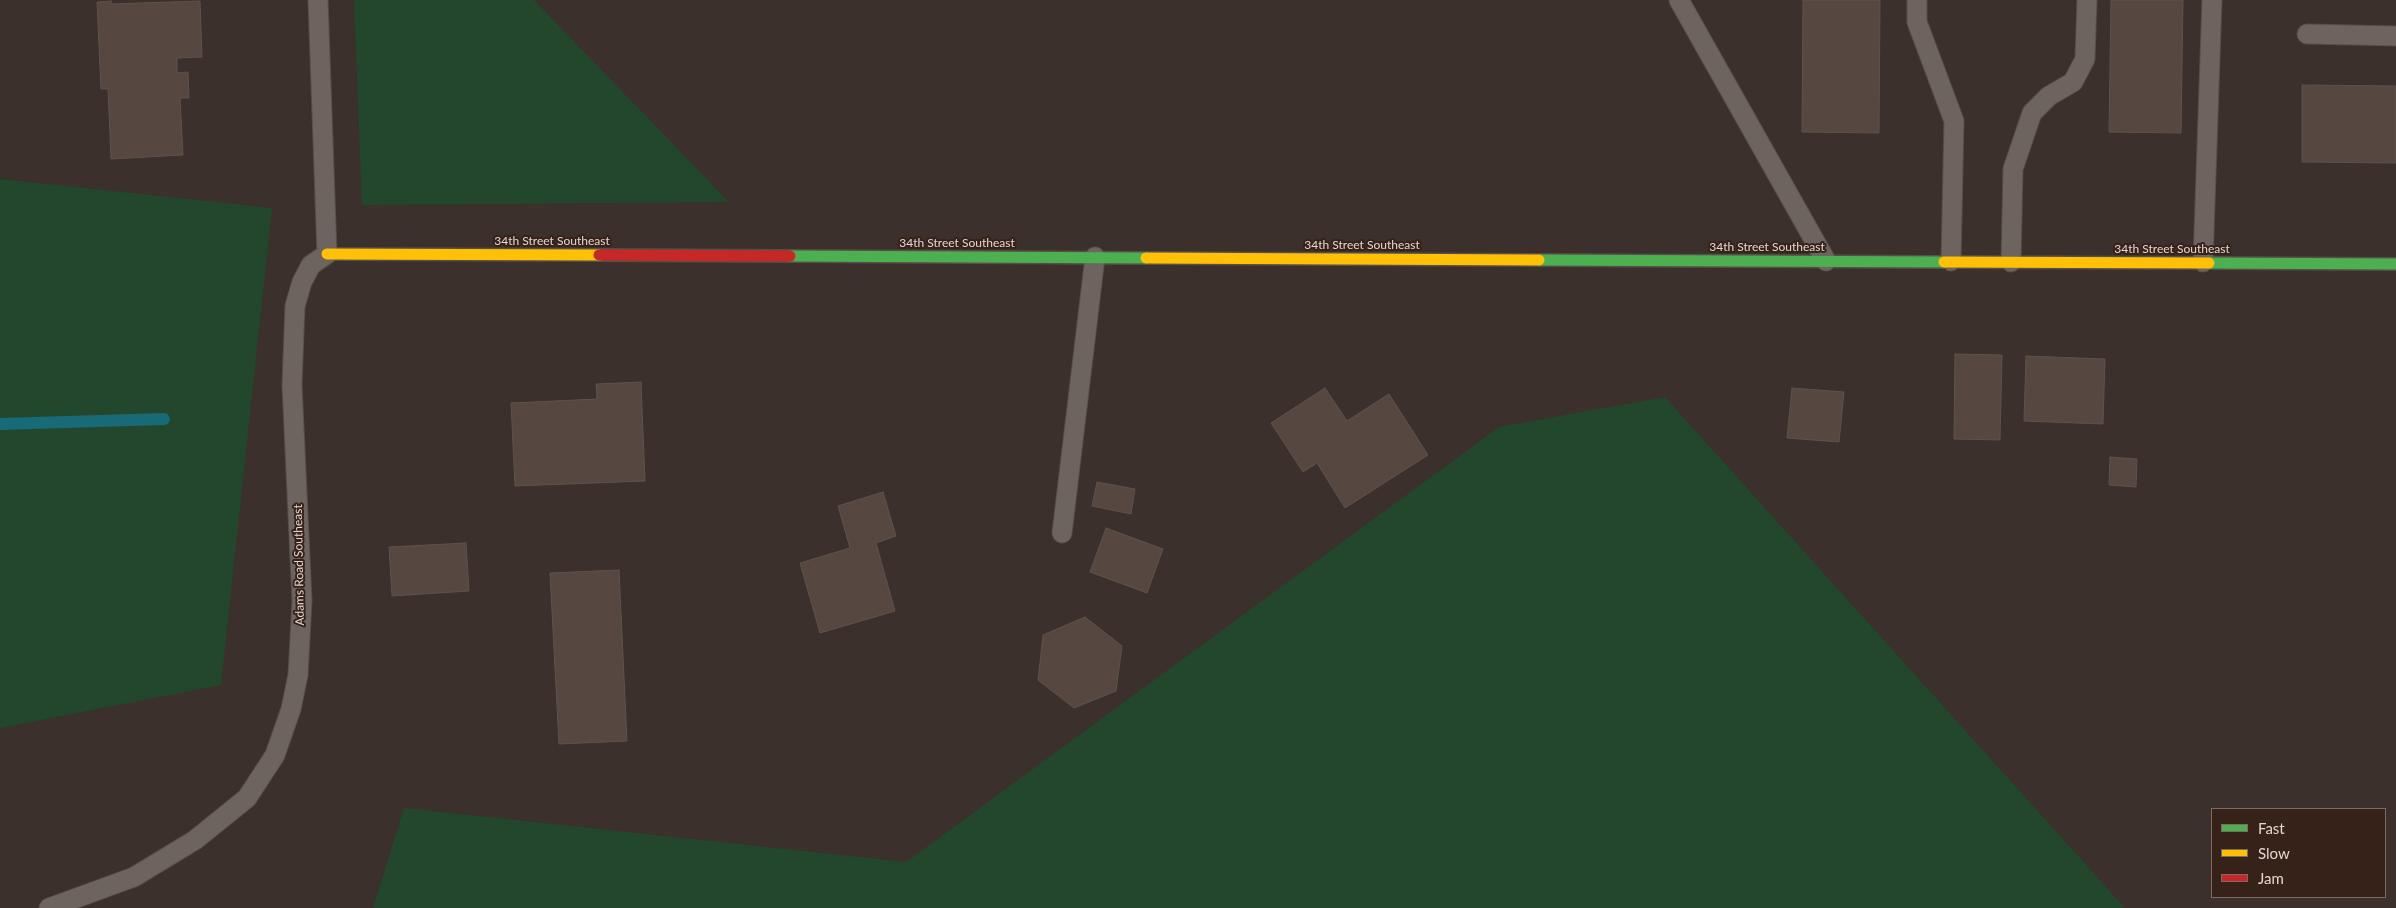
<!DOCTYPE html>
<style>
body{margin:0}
#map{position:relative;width:2396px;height:908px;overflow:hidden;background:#3b302b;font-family:Lato,sans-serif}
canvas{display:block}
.legend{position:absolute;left:2211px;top:808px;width:175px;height:90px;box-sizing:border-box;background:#37221a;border:1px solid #7c6a63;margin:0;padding:6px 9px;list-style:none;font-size:15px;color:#e3d5d0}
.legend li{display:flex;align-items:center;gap:10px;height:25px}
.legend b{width:25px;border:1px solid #7c6a63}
</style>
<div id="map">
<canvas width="2396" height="908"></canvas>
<ul class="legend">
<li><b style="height:6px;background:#4caf50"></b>Fast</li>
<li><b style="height:6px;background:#ffc107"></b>Slow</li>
<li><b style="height:6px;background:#c62828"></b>Jam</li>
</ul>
</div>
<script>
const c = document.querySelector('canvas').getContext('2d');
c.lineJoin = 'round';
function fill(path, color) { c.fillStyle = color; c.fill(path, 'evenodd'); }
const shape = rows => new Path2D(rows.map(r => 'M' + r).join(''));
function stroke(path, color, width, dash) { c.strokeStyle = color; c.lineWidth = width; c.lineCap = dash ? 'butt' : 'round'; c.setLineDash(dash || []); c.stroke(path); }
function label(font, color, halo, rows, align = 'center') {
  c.font = font + ' Lato,sans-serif'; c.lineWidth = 4; c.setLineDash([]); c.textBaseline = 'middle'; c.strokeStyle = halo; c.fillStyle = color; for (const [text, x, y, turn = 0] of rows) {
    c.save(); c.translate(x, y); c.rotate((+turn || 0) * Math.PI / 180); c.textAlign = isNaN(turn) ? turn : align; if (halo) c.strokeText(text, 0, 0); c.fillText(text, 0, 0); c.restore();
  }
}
fill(shape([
 [354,0,534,0,729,202,362,205],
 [0,179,272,208,221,685,0,728],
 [1665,397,2125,908,373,908,404,808,906,862,1499,427]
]), '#22472c');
stroke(shape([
 [0,424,164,419]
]), '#196a77', 12);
const building = shape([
 [1803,0,1880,0,1879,133,1802,132,1803,0],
 [2111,0,2183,0,2181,133,2109,132,2111,0],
 [111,1,111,4,200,1,202,57,177,58,177,73,188,72,189,98,180,98,183,155,111,159,108,89,101,89,97,2,111,1],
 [2302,85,2396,86,2396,163,2302,162,2302,85],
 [1955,354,2002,355,2000,440,1954,439,1955,354],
 [2026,356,2105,359,2103,424,2024,421,2026,356],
 [641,382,645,481,515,486,511,403,597,399,596,384,641,382],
 [1325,388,1347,421,1389,394,1428,455,1345,508,1317,463,1303,472,1271,423,1325,388],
 [1792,388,1844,392,1839,442,1787,438,1792,388],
 [2110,457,2137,459,2136,487,2109,485,2110,457],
 [1097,482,1135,489,1131,514,1092,506,1097,482],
 [883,492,896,536,876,543,895,611,820,633,800,563,850,548,838,506,883,492],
 [1106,528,1163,549,1147,593,1090,572,1106,528],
 [466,543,469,591,392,596,389,547,466,543],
 [619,570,627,741,559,744,550,573,619,570],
 [1085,617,1122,646,1116,691,1074,708,1038,680,1043,635,1085,617]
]);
fill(building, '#564840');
stroke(building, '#5c534e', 1);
const lane = shape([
 [1679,0,1826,261],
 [1917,0,1917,22,1954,121,1951,261],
 [2307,34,2396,36],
 [2011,262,2013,169,2032,113,2049,96,2073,82,2085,59,2087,0],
 [2203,262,2212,0],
 [1062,533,1095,257],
 [49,908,134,877,195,840,247,798,275,755,291,709,298,675,302,601,292,385,295,306,302,282,311,265,327,254,318,0]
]);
const fast = shape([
 [790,256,1146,258],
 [1539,260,1944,262],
 [2209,263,2396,264]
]);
const slow = shape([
 [327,254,599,255],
 [1146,258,1539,260],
 [1944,262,2209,263]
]);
const jam = shape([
 [599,255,790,256]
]);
stroke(lane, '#584e49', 21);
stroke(fast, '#584e49', 14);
stroke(slow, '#584e49', 14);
stroke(jam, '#584e49', 14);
stroke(lane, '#6d6460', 19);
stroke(fast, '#4caf50', 11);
stroke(slow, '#ffc107', 11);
stroke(jam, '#c62828', 11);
label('12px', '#e3d5d0', '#37221a', [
 ["34th Street Southeast",552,241],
 ["34th Street Southeast",957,243],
 ["34th Street Southeast",1362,245],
 ["34th Street Southeast",1767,247],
 ["34th Street Southeast",2172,249],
 ["Adams Road Southeast",299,565,-91]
]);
</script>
